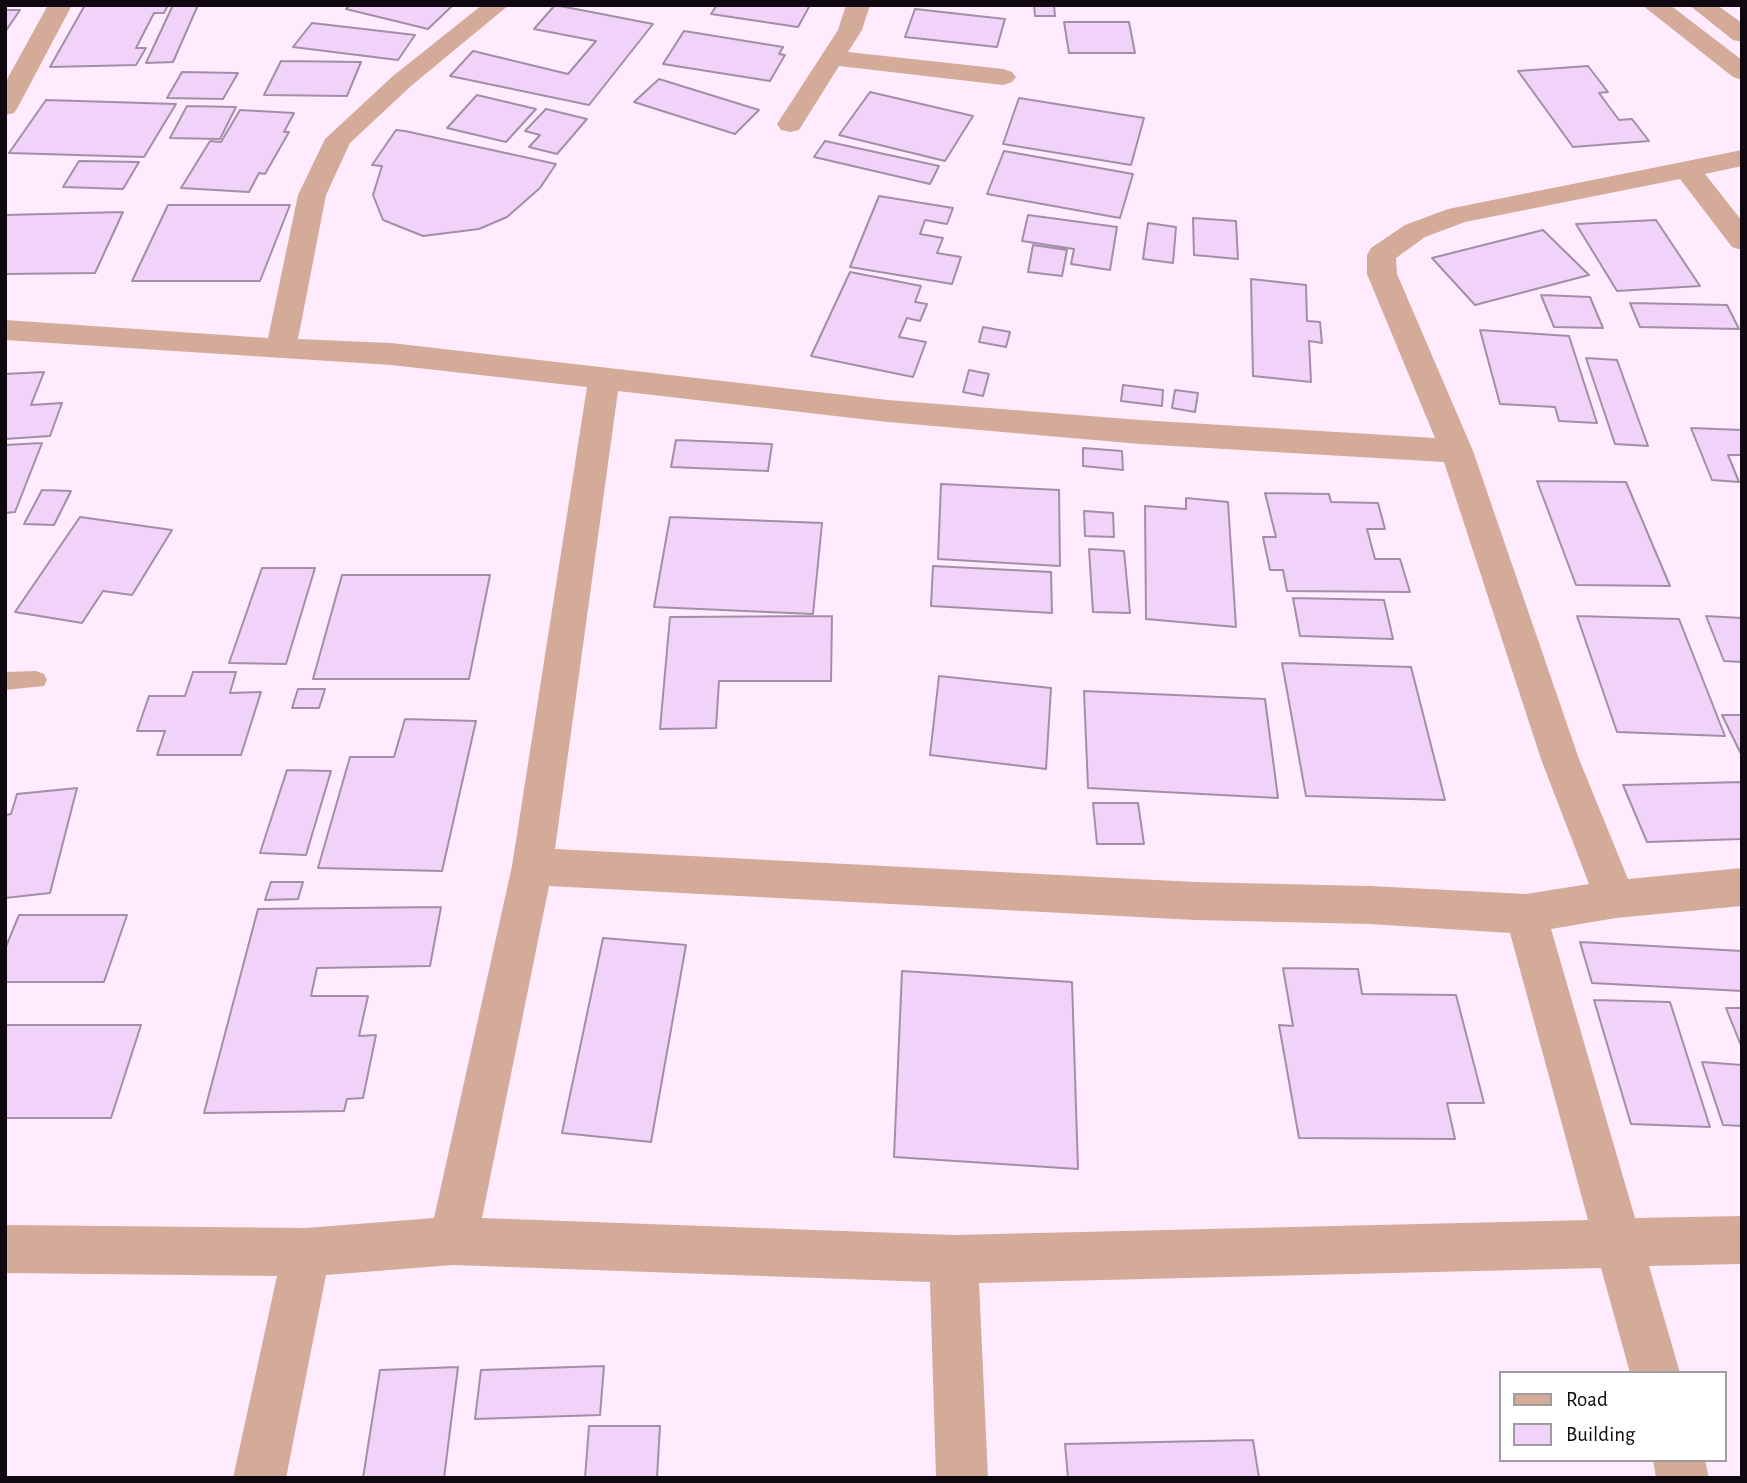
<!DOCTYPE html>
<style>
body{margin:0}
#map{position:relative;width:1747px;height:1483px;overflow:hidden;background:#ffebfe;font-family:"Alegreya Sans",sans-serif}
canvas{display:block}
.frame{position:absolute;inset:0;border:7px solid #100810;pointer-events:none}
.legend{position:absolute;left:1499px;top:1371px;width:228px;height:91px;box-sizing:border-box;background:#fff;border:2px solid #9f9c9f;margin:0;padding:9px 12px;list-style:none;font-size:21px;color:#100810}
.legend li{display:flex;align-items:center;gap:14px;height:35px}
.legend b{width:35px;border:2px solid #9f9c9f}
</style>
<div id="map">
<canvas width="1747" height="1483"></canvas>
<div class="frame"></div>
<ul class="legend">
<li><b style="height:9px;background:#d4ab99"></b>Road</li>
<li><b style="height:19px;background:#f1d2f9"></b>Building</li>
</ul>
</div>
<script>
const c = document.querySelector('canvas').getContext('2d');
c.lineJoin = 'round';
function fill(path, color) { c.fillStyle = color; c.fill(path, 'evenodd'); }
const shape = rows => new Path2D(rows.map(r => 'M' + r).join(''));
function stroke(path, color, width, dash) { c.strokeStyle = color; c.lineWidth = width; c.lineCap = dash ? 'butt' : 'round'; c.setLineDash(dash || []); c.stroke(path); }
const building = shape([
 [85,5,168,5,164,13,154,13,136,48,146,48,136,65,50,67,85,5],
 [173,5,198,5,173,62,146,63,173,5],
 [350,5,453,5,428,29,346,9,350,5],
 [555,5,653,24,589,105,450,76,473,51,568,74,596,41,534,29,555,5],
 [717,5,810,5,798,27,711,14,717,5],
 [1034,5,1054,5,1055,16,1035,16,1034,5],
 [915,9,1005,19,997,47,905,37,915,9],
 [5,10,20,10,5,32,5,10],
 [1064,22,1129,22,1135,53,1069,53,1064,22],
 [312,23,415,35,398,60,293,47,312,23],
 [684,31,783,47,779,54,785,55,770,81,663,64,684,31],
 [281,61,361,62,347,96,264,95,281,61],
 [1588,66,1608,92,1599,93,1619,120,1632,119,1649,141,1573,147,1518,71,1588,66],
 [182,72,238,73,223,99,167,98,182,72],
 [659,79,759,110,735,134,634,102,659,79],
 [870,92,973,116,945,161,839,135,870,92],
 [477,95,536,109,506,142,447,128,477,95],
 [1019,98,1144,118,1131,165,1003,144,1019,98],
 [46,100,176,104,144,157,9,153,46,100],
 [187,106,236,107,220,139,170,138,187,106],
 [546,109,587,119,557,154,529,147,540,135,525,131,546,109],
 [240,110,294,113,284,132,289,132,265,174,259,173,249,192,181,188,210,141,221,142,240,110],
 [396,130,405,131,556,164,540,188,507,217,479,229,423,236,383,220,373,195,382,166,372,165,396,130],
 [825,141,939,166,930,184,814,157,825,141],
 [1004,151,1133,174,1120,218,987,194,1004,151],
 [79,161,139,162,123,189,63,187,79,161],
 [879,196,953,208,947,224,925,220,920,234,943,238,937,253,961,257,952,284,850,267,879,196],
 [168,205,290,205,260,281,132,281,168,205],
 [123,212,95,273,5,274,5,215,123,212],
 [1028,215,1117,227,1110,270,1071,264,1074,249,1022,241,1028,215],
 [1193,218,1236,221,1238,259,1194,255,1193,218],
 [1656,220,1700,286,1617,291,1576,224,1656,220],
 [1148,223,1176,227,1173,263,1143,259,1148,223],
 [1543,230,1589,275,1475,305,1432,258,1543,230],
 [1033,245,1067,250,1062,276,1028,272,1033,245],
 [850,272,921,286,915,302,927,304,920,321,907,318,899,337,926,342,913,377,811,356,850,272],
 [1251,279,1306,285,1307,321,1320,322,1322,343,1309,341,1311,382,1253,376,1251,279],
 [1541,295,1590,297,1603,328,1554,327,1541,295],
 [1630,303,1727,305,1739,329,1640,327,1630,303],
 [983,327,1010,332,1006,347,979,342,983,327],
 [1480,330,1569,336,1597,423,1559,421,1555,407,1500,404,1480,330],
 [1586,358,1617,360,1648,446,1615,444,1586,358],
 [969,370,989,374,983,396,963,392,969,370],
 [44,372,31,405,62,403,50,436,5,439,5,374,44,372],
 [1123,385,1163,390,1162,406,1121,401,1123,385],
 [1175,390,1198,393,1195,412,1172,408,1175,390],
 [1691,428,1742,430,1742,455,1728,455,1739,482,1712,480,1691,428],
 [676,440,772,444,768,471,671,467,676,440],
 [42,443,15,512,5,513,5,445,42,443],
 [1083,448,1122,451,1123,470,1083,466,1083,448],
 [1537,481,1626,482,1670,586,1576,585,1537,481],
 [941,484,1059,490,1060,566,938,559,941,484],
 [42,490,71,491,54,525,24,524,42,490],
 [1265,493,1329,494,1331,502,1378,503,1385,529,1367,529,1375,559,1400,559,1410,592,1287,591,1283,570,1270,570,1263,537,1276,537,1265,493],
 [1186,498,1228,502,1236,627,1146,619,1145,506,1186,509,1186,498],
 [1084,511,1113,513,1114,537,1085,536,1084,511],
 [80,517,172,530,132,595,103,591,82,623,15,612,80,517],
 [670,517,822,523,813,614,654,607,670,517],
 [1089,549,1124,551,1130,613,1093,612,1089,549],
 [933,566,1051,572,1052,613,931,606,933,566],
 [262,568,315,568,286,664,229,663,262,568],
 [342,575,490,575,469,679,313,679,342,575],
 [1293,598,1384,600,1393,639,1300,636,1293,598],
 [832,616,831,681,719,681,716,728,660,729,670,617,832,616],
 [1577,616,1679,619,1725,736,1617,732,1577,616],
 [1706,616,1742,618,1742,662,1724,661,1706,616],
 [1282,663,1411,667,1445,800,1306,796,1282,663],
 [193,672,236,672,230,693,261,692,241,755,157,755,165,731,137,731,149,696,185,696,193,672],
 [939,676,1051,688,1046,769,930,755,939,676],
 [298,689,325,689,319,708,292,708,298,689],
 [1084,691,1265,699,1278,798,1088,788,1084,691],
 [1722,715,1742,715,1742,756,1722,715],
 [405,719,476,721,442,871,318,868,350,757,394,757,405,719],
 [287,770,331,771,306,855,260,853,287,770],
 [1742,782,1742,839,1647,842,1623,785,1742,782],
 [77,788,50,893,5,898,5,815,11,814,17,794,77,788],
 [1093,803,1138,803,1144,844,1097,844,1093,803],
 [271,882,303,882,298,899,265,900,271,882],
 [441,907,430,966,317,968,311,996,368,996,359,1036,376,1035,363,1098,347,1099,344,1111,204,1113,258,909,441,907],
 [19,915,127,915,104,982,5,982,5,949,19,915],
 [603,938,686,945,651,1142,562,1133,603,938],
 [1580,942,1742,951,1742,991,1592,983,1580,942],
 [1283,968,1358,969,1362,994,1456,995,1484,1103,1447,1103,1455,1139,1299,1138,1279,1025,1293,1026,1283,968],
 [902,971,1072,982,1078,1169,894,1157,902,971],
 [1594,1000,1670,1002,1710,1127,1631,1124,1594,1000],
 [1726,1008,1742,1008,1742,1048,1726,1008],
 [5,1025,141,1025,111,1118,5,1118,5,1025],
 [1702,1062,1742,1065,1742,1126,1723,1125,1702,1062],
 [604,1366,600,1415,475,1419,481,1370,604,1366],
 [458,1367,444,1478,363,1478,380,1370,458,1367],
 [589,1426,660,1426,657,1478,585,1478,589,1426],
 [1253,1440,1259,1478,1068,1478,1065,1444,1253,1440]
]);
fill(building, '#f1d2f9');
stroke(building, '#a28fa7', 2);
fill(shape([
 [36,671,44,674,47,680,44,686,5,690,5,672,36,671]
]), '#d4ab99');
fill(shape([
 [48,5,72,5,18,107,14,113,5,115,5,83,48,5],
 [482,5,509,5,411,86,350,143,326,195,298,339,391,343,888,400,1140,420,1435,438,1367,274,1367,255,1371,248,1405,225,1448,209,1742,150,1742,166,1705,174,1742,221,1742,250,1732,247,1680,179,1465,222,1425,237,1396,258,1397,274,1473,451,1579,759,1628,879,1742,868,1742,906,1616,918,1551,929,1635,1218,1742,1216,1742,1264,1649,1266,1680,1373,1630,1373,1601,1268,979,1283,988,1478,936,1478,930,1282,453,1265,326,1275,286,1478,233,1478,277,1276,5,1273,5,1225,306,1228,434,1218,512,866,587,387,391,365,5,340,5,320,268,338,298,195,325,139,393,76,482,5],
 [618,391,888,422,1140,444,1444,462,1541,759,1589,884,1526,894,1370,886,1195,882,555,849,618,391],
 [549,886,1195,920,1370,924,1510,933,1588,1220,954,1235,482,1218,549,886],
 [846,5,870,5,862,30,848,52,1003,69,1012,72,1016,77,1012,82,1003,85,839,66,799,130,790,132,781,130,777,124,838,30,846,5],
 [1642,5,1670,5,1742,60,1742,80,1733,77,1642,5],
 [1689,5,1717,5,1742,23,1742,42,1733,40,1689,5],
 [1653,1460,1705,1460,1709,1478,1656,1478,1653,1460]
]), '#d4ab99');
</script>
